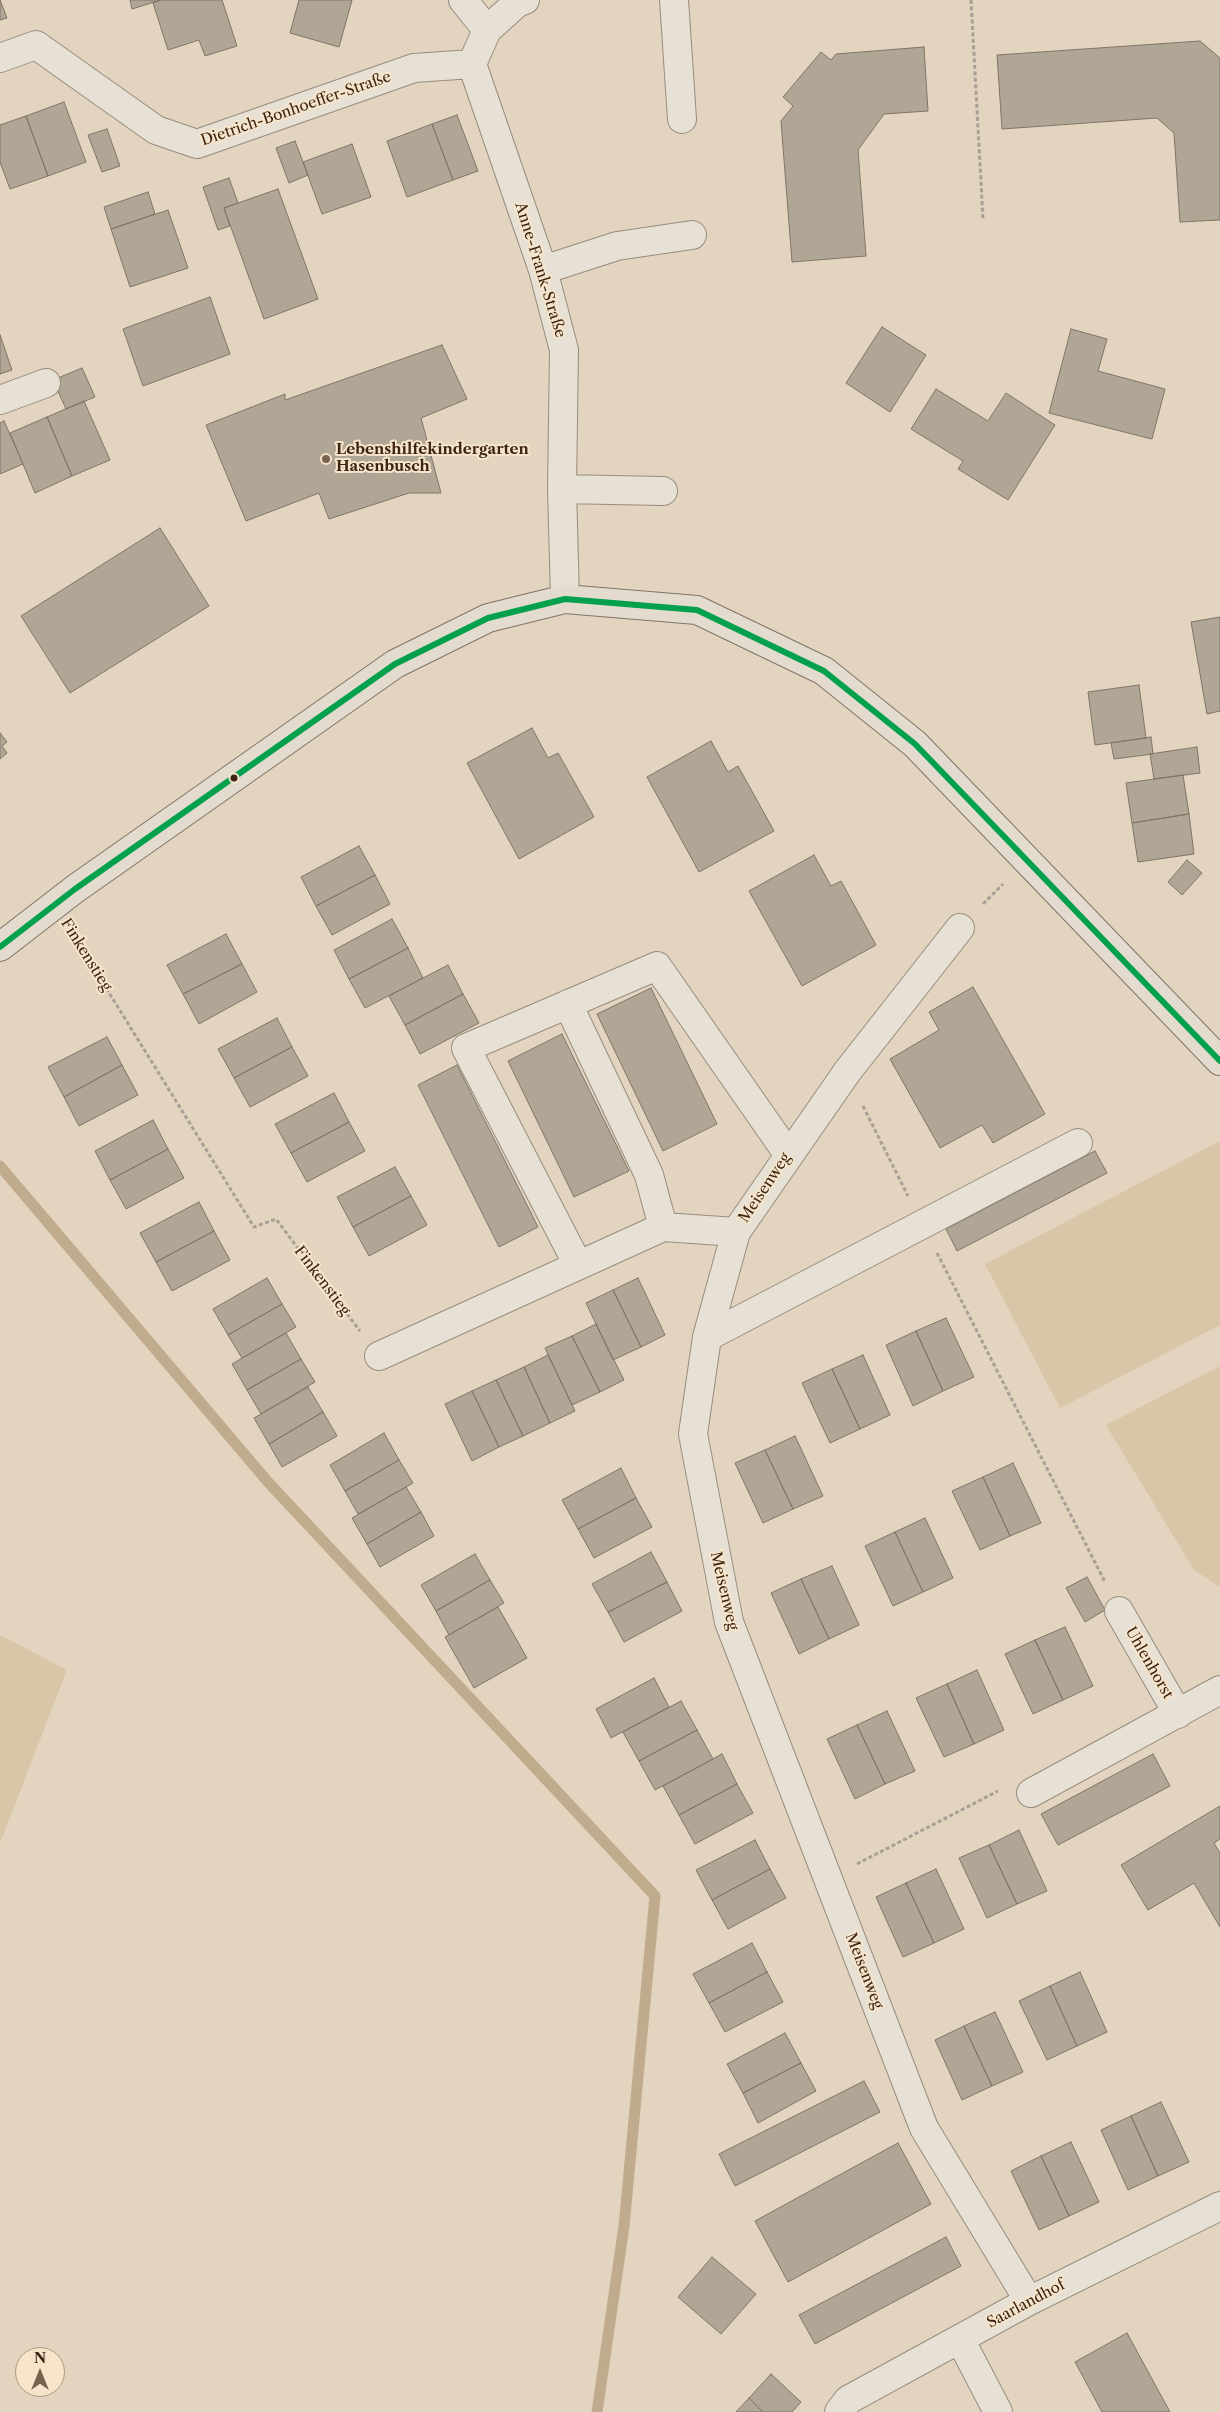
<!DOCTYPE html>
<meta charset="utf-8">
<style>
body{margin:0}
#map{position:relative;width:1220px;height:2412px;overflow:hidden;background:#e2d4be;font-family:"Libre Caslon Text",serif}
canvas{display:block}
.north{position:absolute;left:15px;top:2347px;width:50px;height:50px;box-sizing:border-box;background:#f6e5cb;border:1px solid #ac9881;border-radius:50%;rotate:0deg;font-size:14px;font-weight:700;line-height:20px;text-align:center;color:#3c2413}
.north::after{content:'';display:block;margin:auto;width:18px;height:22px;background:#76624f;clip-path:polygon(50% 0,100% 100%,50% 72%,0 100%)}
</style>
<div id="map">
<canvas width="1220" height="2412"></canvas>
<div class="north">N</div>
</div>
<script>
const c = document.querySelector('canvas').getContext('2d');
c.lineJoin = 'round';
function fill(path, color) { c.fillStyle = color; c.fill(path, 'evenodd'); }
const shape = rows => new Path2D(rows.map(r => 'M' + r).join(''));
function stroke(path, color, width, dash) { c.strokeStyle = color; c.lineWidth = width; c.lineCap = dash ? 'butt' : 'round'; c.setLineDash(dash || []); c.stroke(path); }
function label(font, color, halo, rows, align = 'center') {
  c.font = font + ' "Libre Caslon Text",serif'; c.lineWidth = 4; c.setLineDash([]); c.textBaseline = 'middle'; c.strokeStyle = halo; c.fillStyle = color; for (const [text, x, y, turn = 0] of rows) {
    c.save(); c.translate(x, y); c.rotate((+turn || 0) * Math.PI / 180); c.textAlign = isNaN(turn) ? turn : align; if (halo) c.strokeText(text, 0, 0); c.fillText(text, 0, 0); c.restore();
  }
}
fill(shape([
 [1220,1141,1220,1325,1060,1408,985,1264],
 [1220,1366,1220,1587,1194,1570,1106,1425],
 [0,1635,67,1670,0,1843]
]), '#d9c5a7');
stroke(shape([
 [0,1166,268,1482,655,1896,624,2226,597,2412]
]), '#c1ab8e', 11);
const building = shape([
 [0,0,7,18,0,20,0,0],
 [130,0,161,0,132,9,130,0],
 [161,0,222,0,237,46,205,56,199,40,168,50,153,3,161,0],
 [299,0,352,0,339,47,290,33,299,0],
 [1200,41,1220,58,1220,220,1180,222,1174,133,1157,118,1002,129,997,55,1200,41],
 [924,47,928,111,884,114,858,150,866,256,792,262,781,121,793,106,783,97,821,52,831,60,836,54,924,47],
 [64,102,86,162,48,176,26,116,64,102],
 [457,115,478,171,453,180,432,124,457,115],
 [26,116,48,176,10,189,0,162,0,125,26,116],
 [432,124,453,180,407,197,387,141,432,124],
 [107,129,120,166,102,172,88,135,107,129],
 [295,141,308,175,289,183,276,148,295,141],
 [352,144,371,197,322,214,303,162,352,144],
 [229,178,238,203,224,208,230,226,218,230,203,187,229,178],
 [278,189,318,299,264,319,224,208,278,189],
 [148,192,155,214,111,229,104,207,148,192],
 [168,210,188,268,130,287,111,229,168,210],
 [210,297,230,354,143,386,123,329,210,297],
 [882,327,926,355,890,412,846,383,882,327],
 [1071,329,1107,339,1098,371,1165,389,1152,439,1049,413,1071,329],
 [0,335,12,370,0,374,0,335],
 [442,345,467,399,421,418,441,493,409,493,329,519,319,493,246,521,206,425,285,394,285,400,442,345],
 [82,368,95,397,66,409,53,380,82,368],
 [936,389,988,421,1006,393,1055,425,1008,500,958,469,963,461,911,429,936,389],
 [84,401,110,460,72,476,47,417,84,401],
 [47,417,72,476,35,493,10,433,47,417],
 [4,421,23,464,0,474,0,423,4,421],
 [160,528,209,606,70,693,21,616,160,528],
 [1220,617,1220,711,1207,714,1191,622,1220,617],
 [1139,685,1146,738,1095,745,1088,692,1139,685],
 [532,728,548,758,558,753,594,817,519,859,467,763,532,728],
 [0,733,7,742,2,746,7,753,0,759,0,733],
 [1151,737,1153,754,1114,759,1111,743,1151,737],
 [711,741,728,772,738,766,774,831,699,872,647,777,711,741],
 [1197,747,1200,773,1154,779,1150,754,1197,747],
 [1183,775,1189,814,1132,823,1126,783,1183,775],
 [1189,814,1194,854,1138,862,1132,823,1189,814],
 [359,846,375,875,316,906,301,877,359,846],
 [814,855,831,886,841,881,876,945,802,986,749,891,814,855],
 [1187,860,1202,873,1182,895,1168,882,1187,860],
 [375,875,390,904,332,935,316,906,375,875],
 [392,919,408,948,349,979,334,950,392,919],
 [226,934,242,964,183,994,167,965,226,934],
 [408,948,423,978,365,1008,349,979,408,948],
 [242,964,257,992,199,1024,183,994,242,964],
 [448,965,463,994,405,1025,389,996,448,965],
 [973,987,1045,1114,993,1143,982,1125,940,1148,890,1059,939,1030,929,1012,973,987],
 [651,988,717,1124,663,1151,597,1014,651,988],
 [463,994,479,1023,420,1054,405,1025,463,994],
 [277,1018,292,1047,234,1078,218,1049,277,1018],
 [562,1034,629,1171,574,1197,508,1061,562,1034],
 [107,1037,122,1065,64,1097,48,1067,107,1037],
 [292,1047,308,1076,250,1107,234,1078,292,1047],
 [122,1065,138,1095,79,1126,64,1097,122,1065],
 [457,1065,538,1227,499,1247,418,1085,457,1065],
 [334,1093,349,1122,291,1153,275,1124,334,1093],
 [153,1120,168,1149,110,1180,95,1151,153,1120],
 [349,1122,365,1151,307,1182,291,1153,349,1122],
 [168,1149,184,1178,126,1209,110,1180,168,1149],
 [1095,1151,1107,1173,957,1251,946,1229,1095,1151],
 [395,1167,411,1196,353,1227,337,1197,395,1167],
 [411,1196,427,1225,369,1256,353,1227,411,1196],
 [199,1202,214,1231,156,1262,140,1233,199,1202],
 [214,1231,230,1260,172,1291,156,1262,214,1231],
 [267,1278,282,1304,228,1335,213,1309,267,1278],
 [638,1278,665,1335,641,1347,613,1290,638,1278],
 [613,1290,641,1347,613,1360,586,1303,613,1290],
 [282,1304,296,1327,242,1358,228,1335,282,1304],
 [946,1318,974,1377,943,1391,916,1331,946,1318],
 [596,1324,624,1380,600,1392,572,1336,596,1324],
 [916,1331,943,1391,913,1406,886,1345,916,1331],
 [286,1333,301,1359,247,1390,232,1364,286,1333],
 [572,1336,600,1392,572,1405,545,1348,572,1336],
 [548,1355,575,1411,550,1423,524,1367,548,1355],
 [863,1355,890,1415,860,1429,832,1369,863,1355],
 [301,1359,315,1382,261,1414,247,1390,301,1359],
 [524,1367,550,1423,523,1436,496,1380,524,1367],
 [832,1369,860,1429,830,1443,802,1383,832,1369],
 [496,1380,523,1436,499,1447,472,1391,496,1380],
 [308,1387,323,1412,269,1444,254,1418,308,1387],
 [472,1391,499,1447,472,1461,445,1404,472,1391],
 [323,1412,337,1436,282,1467,269,1444,323,1412],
 [384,1433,399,1460,345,1491,330,1465,384,1433],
 [795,1436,823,1496,793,1509,765,1450,795,1436],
 [765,1450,793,1509,763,1523,735,1463,765,1450],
 [399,1460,413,1483,358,1514,345,1491,399,1460],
 [1013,1463,1041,1523,1010,1536,983,1477,1013,1463],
 [621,1468,636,1498,578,1529,562,1500,621,1468],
 [983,1477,1010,1536,980,1550,952,1491,983,1477],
 [406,1487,421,1512,367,1544,352,1518,406,1487],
 [636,1498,652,1527,594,1558,578,1529,636,1498],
 [421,1512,434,1536,380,1567,367,1544,421,1512],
 [925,1518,953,1578,923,1592,895,1532,925,1518],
 [895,1532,923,1592,893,1606,865,1546,895,1532],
 [651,1552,667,1582,608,1612,592,1584,651,1552],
 [475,1554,490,1580,436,1611,421,1585,475,1554],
 [832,1566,859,1625,829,1639,801,1579,832,1566],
 [1087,1577,1105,1610,1085,1622,1066,1588,1087,1577],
 [801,1579,829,1639,799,1654,771,1593,801,1579],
 [490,1580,504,1603,449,1635,436,1611,490,1580],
 [667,1582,682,1611,624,1642,608,1612,667,1582],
 [498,1607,527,1658,474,1688,445,1637,498,1607],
 [1065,1627,1093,1686,1063,1700,1035,1640,1065,1627],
 [1035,1640,1063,1700,1033,1714,1005,1654,1035,1640],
 [977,1670,1004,1730,974,1744,947,1684,977,1670],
 [654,1678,669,1707,611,1738,596,1709,654,1678],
 [947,1684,974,1744,944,1757,916,1698,947,1684],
 [681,1701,697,1730,639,1761,623,1732,681,1701],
 [887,1711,915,1771,885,1784,857,1725,887,1711],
 [857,1725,885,1784,855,1799,827,1739,857,1725],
 [697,1730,713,1759,655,1790,639,1761,697,1730],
 [722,1754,737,1784,679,1815,663,1786,722,1754],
 [1153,1754,1170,1786,1058,1845,1041,1814,1153,1754],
 [737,1784,753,1813,695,1844,679,1815,737,1784],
 [1220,1806,1220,1839,1214,1843,1220,1853,1220,1927,1194,1883,1148,1910,1121,1865,1220,1806],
 [1019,1830,1047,1891,1017,1904,989,1845,1019,1830],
 [755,1840,770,1869,712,1900,696,1870,755,1840],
 [989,1845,1017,1904,987,1918,959,1858,989,1845],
 [770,1869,786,1898,728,1929,712,1900,770,1869],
 [936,1869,964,1929,934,1943,906,1883,936,1869],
 [906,1883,934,1943,903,1957,876,1897,906,1883],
 [752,1943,767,1972,709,2003,693,1974,752,1943],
 [767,1972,783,2002,725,2032,709,2003,767,1972],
 [1080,1972,1107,2032,1077,2046,1050,1986,1080,1972],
 [1050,1986,1077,2046,1047,2060,1019,2001,1050,1986],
 [995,2012,1023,2072,992,2086,964,2026,995,2012],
 [964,2026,992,2086,962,2100,935,2040,964,2026],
 [785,2033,801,2063,743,2093,727,2064,785,2033],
 [801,2063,816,2091,758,2123,743,2093,801,2063],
 [864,2081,880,2112,735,2186,719,2154,864,2081],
 [1161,2102,1189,2162,1158,2176,1131,2116,1161,2102],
 [1131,2116,1158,2176,1128,2190,1101,2130,1131,2116],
 [1071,2142,1099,2202,1069,2216,1041,2156,1071,2142],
 [898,2143,931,2204,788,2282,755,2221,898,2143],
 [1041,2156,1069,2216,1039,2230,1011,2171,1041,2156],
 [946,2237,961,2266,815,2344,799,2315,946,2237],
 [712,2257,756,2294,721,2334,678,2297,712,2257],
 [1127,2333,1170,2412,1102,2412,1075,2362,1127,2333],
 [771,2374,801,2402,792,2412,763,2412,749,2398,771,2374],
 [749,2398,763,2412,736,2412,749,2398]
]);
fill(building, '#b0a696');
stroke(building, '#807467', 1);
const minor = shape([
 [463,0,487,30],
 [525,0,517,3,487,30,472,64,543,270,564,350,562,489,565,599],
 [674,0,682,119],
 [0,58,36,45,156,130,197,144,414,68,472,64],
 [543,270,617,246,692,235],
 [0,400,46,383],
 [562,489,663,491],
 [960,928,847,1072,736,1232,707,1337,693,1434,729,1622,924,2128,1029,2301],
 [568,1004,649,1175,663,1227],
 [578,1265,466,1048,657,966,788,1154],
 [707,1337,1078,1143],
 [379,1356,663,1227,736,1232],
 [1119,1611,1178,1714],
 [1031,1793,1220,1690],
 [960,2339,998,2412],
 [839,2412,848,2400,1029,2301,1220,2206]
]);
const major = shape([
 [0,947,75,889,395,664,488,618,565,599,697,610,824,671,915,744,1220,1061]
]);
stroke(minor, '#978c7e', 30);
stroke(major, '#807467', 30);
stroke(shape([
 [971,0,983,219],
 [983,904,1003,884],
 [72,933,254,1227,276,1219,360,1331],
 [863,1106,908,1196],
 [937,1253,1105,1582],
 [857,1864,998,1791]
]), '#a8a096', 3, [4, 2.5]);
stroke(minor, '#e7e0d5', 28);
stroke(major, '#e3dbce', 28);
stroke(shape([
 [0,947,75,889,395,664,488,618,565,599,697,610,824,671,915,744,1220,1061]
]), '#03a04e', 6);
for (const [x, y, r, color] of [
 [326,459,5,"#76624f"],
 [234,778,4.5,"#3c2413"]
]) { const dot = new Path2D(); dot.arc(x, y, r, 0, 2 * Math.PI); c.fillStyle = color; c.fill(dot); stroke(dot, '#f6e5cb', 2); }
label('15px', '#3c2413', '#f6e5cb', [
 ["Dietrich-Bonhoeffer-Straße",296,109,-19],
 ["Anne-Frank-Straße",540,270,73],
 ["Finkenstieg",86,955,58],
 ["Meisenweg",765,1188,-56],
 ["Finkenstieg",322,1281,53],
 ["Meisenweg",724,1591,77],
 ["Uhlenhorst",1149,1663,60],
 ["Meisenweg",864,1971,69],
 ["Saarlandhof",1026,2304,-28]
]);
label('bold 15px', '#3c2413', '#f6e5cb', [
 ["Lebenshilfekindergarten",336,450],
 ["Hasenbusch",336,467]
], 'left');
</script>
